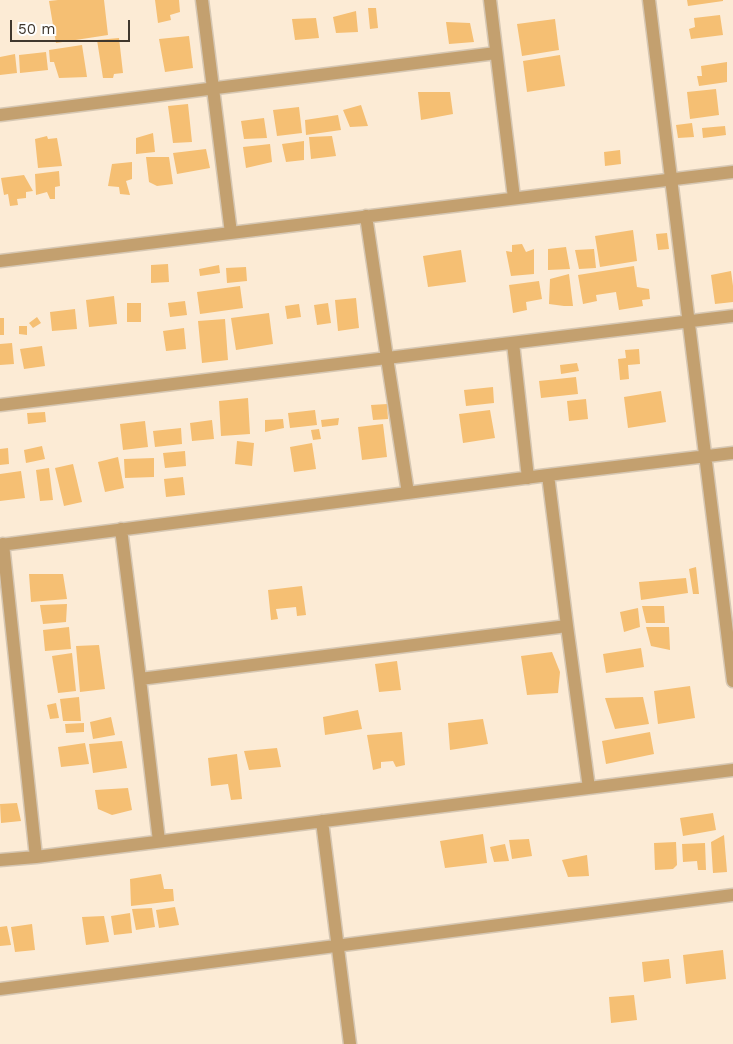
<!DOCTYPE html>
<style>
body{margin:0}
#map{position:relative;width:733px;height:1044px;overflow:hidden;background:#fcebd5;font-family:"Work Sans",sans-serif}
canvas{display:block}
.scale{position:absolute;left:10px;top:20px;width:120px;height:22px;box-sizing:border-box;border:2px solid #40372d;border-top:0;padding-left:6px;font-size:15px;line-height:18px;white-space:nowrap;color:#40372d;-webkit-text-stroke:4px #fff;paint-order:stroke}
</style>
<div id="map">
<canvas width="733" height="1044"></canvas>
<div class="scale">50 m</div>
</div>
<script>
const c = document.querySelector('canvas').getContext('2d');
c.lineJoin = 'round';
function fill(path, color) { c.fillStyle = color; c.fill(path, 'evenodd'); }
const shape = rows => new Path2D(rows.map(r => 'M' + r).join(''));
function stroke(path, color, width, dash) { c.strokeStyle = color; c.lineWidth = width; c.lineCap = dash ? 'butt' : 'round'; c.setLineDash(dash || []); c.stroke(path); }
fill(shape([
 [58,0,104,0,108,35,56,43,49,1],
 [155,0,179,0,180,12,170,15,171,20,158,23],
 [687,0,723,0,723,1,688,6],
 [368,8,376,8,378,28,370,29],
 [356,11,358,32,336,33,333,17],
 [720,15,723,35,691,39,689,29,695,27,694,18],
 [316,18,319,38,295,40,292,19],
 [555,19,559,50,522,56,517,24],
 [446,22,470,23,474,42,449,44],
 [189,36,193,68,165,72,159,39],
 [119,38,123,73,114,74,113,78,103,78,97,40],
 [82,45,87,77,59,78,54,62,50,62,49,50],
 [46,52,48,70,20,73,19,55],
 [15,54,17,73,0,75,0,57],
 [560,55,565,86,527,92,523,61],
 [727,62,727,82,699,86,697,76,702,76,701,66],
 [716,89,719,115,690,119,687,92],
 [418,92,450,92,453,114,421,120],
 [188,104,192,142,173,143,168,106],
 [361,105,368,126,350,127,343,110],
 [299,107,302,133,277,136,273,110],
 [338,115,341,130,306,135,305,120],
 [264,118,267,138,244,139,241,121],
 [692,123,694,137,678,138,676,125],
 [725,126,726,135,703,138,702,128],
 [153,133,155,152,136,154,136,138],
 [47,136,48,139,57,138,62,166,38,168,35,139],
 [332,136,336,156,311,159,309,137],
 [304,141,304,160,286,162,282,144],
 [270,144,272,162,246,168,243,147],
 [206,149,210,168,177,174,173,153],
 [620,150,621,164,605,166,604,152],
 [146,157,169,157,173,184,157,186,149,182],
 [132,162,132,179,126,181,130,195,120,194,119,187,108,186,112,164],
 [59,171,60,186,55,187,55,199,50,199,47,192,36,195,35,174],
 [24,175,33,191,26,192,26,198,17,199,18,205,10,206,8,194,4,195,1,178],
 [633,230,637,261,600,267,595,236],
 [667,233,669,249,658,250,656,234],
 [522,244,526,252,534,249,534,274,511,276,506,251,512,252,512,245],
 [566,247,570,269,548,270,548,249],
 [594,249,596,268,579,269,575,250],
 [461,250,466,282,428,287,423,256],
 [168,264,169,282,151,283,151,265],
 [219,265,220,273,200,276,199,269],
 [634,266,637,287,649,289,650,299,642,300,643,306,619,310,616,292,596,295,597,301,583,304,578,275],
 [246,267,247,281,227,283,226,268],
 [731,271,733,286,733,302,715,304,711,275],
 [569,274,573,306,564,306,549,304,550,279],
 [539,281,542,299,526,302,527,310,513,313,509,285],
 [240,286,243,308,200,314,197,292],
 [114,296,117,324,89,327,86,300],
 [356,298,359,328,338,331,335,300],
 [185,301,187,315,170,317,168,303],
 [127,303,141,303,141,322,127,322],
 [328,303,331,323,317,325,314,305],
 [299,304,301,317,287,319,285,306],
 [75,309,77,329,52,331,50,312],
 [269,313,273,344,236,350,231,318],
 [37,317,41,323,33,328,29,323],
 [0,318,4,318,4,335,0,335],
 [225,319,228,360,202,363,198,321],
 [19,326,27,326,27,335,19,334],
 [184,328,186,349,166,351,163,331],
 [12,343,14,364,0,365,0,344],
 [42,346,45,366,24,369,20,349],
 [639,349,640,364,628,365,629,379,620,380,618,359,626,358,625,350],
 [577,363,579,371,561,374,560,365],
 [576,377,578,394,541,398,539,381],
 [493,387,494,403,466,406,464,390],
 [661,391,666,422,628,428,624,397],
 [248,398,250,434,221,436,219,401],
 [586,399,588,419,569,421,567,401],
 [387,404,388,419,373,420,371,405],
 [315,410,317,425,290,428,288,413],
 [490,410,495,438,463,443,459,414],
 [45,412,46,422,28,424,27,413],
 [339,418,338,425,322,427,321,420],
 [283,419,284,428,265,432,265,420],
 [212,420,214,439,192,441,190,423],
 [145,421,148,447,123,450,120,424],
 [383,424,387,457,362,460,358,427],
 [181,428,182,444,155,447,153,431],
 [319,429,321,439,313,440,311,430],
 [237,441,254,443,252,466,235,464],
 [312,443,316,469,294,472,290,447],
 [42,446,45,459,26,463,24,450],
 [8,448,9,464,0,465,0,449],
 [185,451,186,466,165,468,163,453],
 [118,457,124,488,105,492,98,462],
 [154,458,154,477,125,478,124,459],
 [73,464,82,502,64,506,55,468],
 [49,468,53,500,40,501,36,470],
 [21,471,25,498,0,501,0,474],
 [183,477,185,495,166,497,164,479],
 [696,567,699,594,693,594,689,569],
 [29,574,63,574,67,599,31,602],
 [686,578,688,593,641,600,639,582],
 [302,586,306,615,297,616,296,607,276,609,278,619,271,620,268,590],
 [67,604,66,622,43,624,40,605],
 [642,606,664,606,665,623,646,623],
 [638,608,640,627,624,632,620,612],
 [69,627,71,649,45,651,43,630],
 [646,627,669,627,670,650,651,646],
 [99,645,105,689,80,692,76,646],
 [641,648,644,667,606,673,603,654],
 [552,652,560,672,558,693,527,695,521,656],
 [72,653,76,691,58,693,52,656],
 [397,661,401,690,379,692,375,664],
 [690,686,695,718,658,724,654,691],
 [79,697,81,721,63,721,60,699],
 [643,697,649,724,615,729,605,698],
 [56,703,59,718,50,719,47,705],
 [358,710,362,729,325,735,323,717],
 [111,717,115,735,93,739,90,722],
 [483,719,488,744,450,750,448,723],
 [84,723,84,732,66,733,65,724],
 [402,732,405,765,396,767,393,761,381,762,381,768,373,770,367,735],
 [650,732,654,754,606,764,602,741],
 [122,741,127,768,93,773,89,744],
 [85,743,89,764,61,767,58,747],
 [277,748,281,767,249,770,244,751],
 [237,754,242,799,231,800,228,784,211,786,208,758],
 [128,788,132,810,112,815,98,809,95,790],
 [17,803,21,821,1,823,0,804],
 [713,813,716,830,683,836,680,818],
 [483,834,487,863,445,868,440,841],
 [724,835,727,872,713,873,711,842],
 [529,839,532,856,512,859,509,840],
 [676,842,677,865,673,869,655,870,654,843],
 [705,843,706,870,698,870,697,861,683,862,682,844],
 [505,844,509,861,494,862,490,847],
 [587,855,589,876,568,877,562,860],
 [161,874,164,889,173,889,174,901,131,906,130,879],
 [175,907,179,925,159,928,156,910],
 [152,908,155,927,136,930,132,909],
 [130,913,132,933,114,935,111,916],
 [104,916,109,942,86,945,82,917],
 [32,924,35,950,15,952,11,927],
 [7,926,11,945,0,946,0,927],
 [723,950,726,979,686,984,683,955],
 [669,959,671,978,644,982,642,962],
 [634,995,637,1020,611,1023,609,997]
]), '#f5bf73');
const street = shape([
 [202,0,231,233],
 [490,0,514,198],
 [649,0,733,681],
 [0,115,496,53],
 [366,216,387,358,408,493],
 [0,261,733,172],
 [513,343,528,478],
 [0,405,733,316],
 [548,475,567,626,589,788],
 [121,529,140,679,159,841],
 [3,544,36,857],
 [0,545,548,475,733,453],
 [140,679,567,626],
 [322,821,350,1044],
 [0,860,36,857,733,770],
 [0,989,733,895]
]);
stroke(street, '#d6c7b3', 15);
stroke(street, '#c3a06f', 12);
</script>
